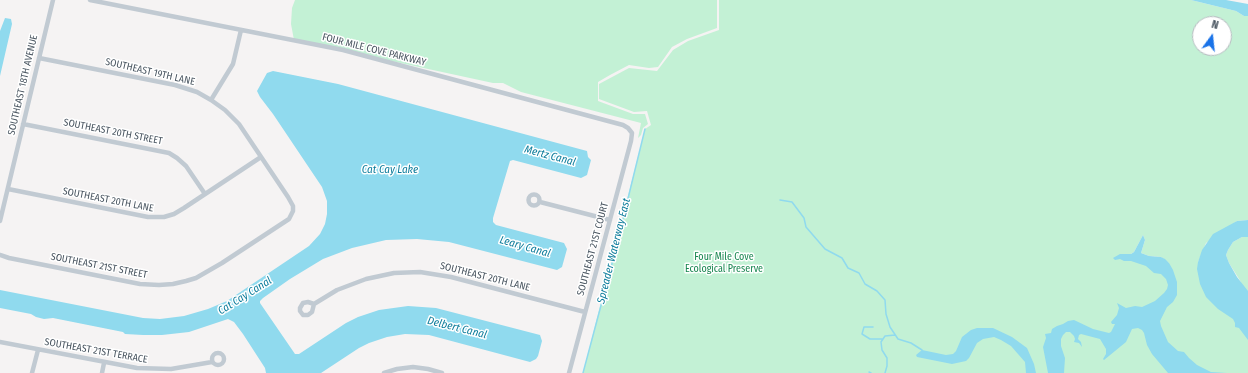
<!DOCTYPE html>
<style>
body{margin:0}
#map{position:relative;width:1248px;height:373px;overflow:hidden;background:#f5f3f3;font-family:"Fira Sans Condensed",sans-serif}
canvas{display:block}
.north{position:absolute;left:1192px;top:16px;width:40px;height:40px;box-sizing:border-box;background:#fff;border:1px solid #b7bbc0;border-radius:50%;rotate:15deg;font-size:11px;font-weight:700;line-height:16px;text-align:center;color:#4a5661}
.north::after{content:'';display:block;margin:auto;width:14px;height:18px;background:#1a73e8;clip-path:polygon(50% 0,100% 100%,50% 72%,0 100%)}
</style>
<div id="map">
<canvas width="1248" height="373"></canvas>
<div class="north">N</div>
</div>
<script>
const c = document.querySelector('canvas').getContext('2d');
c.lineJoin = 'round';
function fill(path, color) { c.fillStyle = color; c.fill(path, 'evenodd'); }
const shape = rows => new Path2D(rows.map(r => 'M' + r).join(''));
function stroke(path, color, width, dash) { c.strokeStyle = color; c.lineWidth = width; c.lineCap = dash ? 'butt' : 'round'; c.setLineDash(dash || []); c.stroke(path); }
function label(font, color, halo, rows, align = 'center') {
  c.font = font + ' "Fira Sans Condensed",sans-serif'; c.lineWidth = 3; c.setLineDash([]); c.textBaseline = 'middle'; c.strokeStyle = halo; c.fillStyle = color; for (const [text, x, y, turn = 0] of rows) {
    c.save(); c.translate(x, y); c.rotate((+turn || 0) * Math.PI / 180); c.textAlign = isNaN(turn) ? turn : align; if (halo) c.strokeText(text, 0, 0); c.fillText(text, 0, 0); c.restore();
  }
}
fill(shape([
 [295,0,717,0,717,28,687,39,672,47,658,67,649,68,629,65,610,75,598,82,598,101,633,114,645,114,648,124,643,128,641,135,638,138,641,123,521,92,503,83,493,83,294,40,291,24,292,8],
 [719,0,1191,0,1236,11,1244,16,1248,16,1248,220,1237,221,1206,243,1198,262,1241,282,1229,263,1226,255,1228,250,1233,242,1242,237,1248,237,1248,373,583,373,645,129,651,125,647,111,634,112,599,99,599,84,629,68,657,71,673,50,688,41,719,30],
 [1200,24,1224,24,1224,48,1200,48],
 [1143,235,1145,240,1141,253,1149,256,1161,257,1169,263,1131,254,1134,252]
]), '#c3f1d5');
fill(shape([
 [1191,0,1226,0,1248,4,1248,16,1244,16,1236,11],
 [5,18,11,19,12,24,0,76,0,31],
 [273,71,338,84,587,151,588,157,591,160,587,175,581,178,513,160,510,161,493,218,493,222,496,225,564,243,567,249,562,267,557,270,449,242,417,239,386,240,352,248,323,259,290,279,263,298,260,301,260,303,295,354,299,354,346,323,358,317,379,310,408,306,436,308,540,335,542,341,538,356,536,359,530,362,429,335,405,334,387,337,369,343,359,348,321,373,266,373,265,368,243,334,234,322,228,319,189,332,162,335,143,335,125,334,123,332,53,318,44,319,36,317,31,314,0,308,0,290,143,318,160,319,184,316,208,309,227,301,309,246,320,234,325,224,327,214,327,201,322,187,273,114,260,97,257,91,267,73],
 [1248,220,1248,237,1242,237,1233,242,1228,250,1226,255,1229,263,1237,277,1248,291,1248,340,1239,328,1235,327,1235,323,1233,319,1218,309,1206,297,1200,284,1197,269,1198,262,1202,250,1213,234,1237,221],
 [1143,235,1145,240,1141,253,1149,256,1161,257,1165,259,1169,263,1173,270,1177,282,1177,295,1173,302,1167,307,1160,321,1161,326,1168,342,1178,351,1184,352,1189,358,1197,365,1211,372,1227,373,1168,373,1152,354,1147,345,1144,333,1142,330,1138,328,1132,329,1126,342,1104,360,1103,359,1106,354,1106,349,1100,339,1081,334,1079,335,1078,339,1081,342,1082,347,1079,343,1074,342,1075,339,1074,336,1070,332,1066,332,1063,335,1061,339,1061,346,1065,358,1064,373,1048,373,1043,347,1046,338,1045,334,1051,333,1052,329,1057,326,1063,324,1068,321,1074,320,1093,329,1109,333,1111,332,1115,324,1112,324,1111,322,1117,315,1119,308,1117,303,1126,308,1135,306,1142,307,1155,301,1164,293,1167,289,1168,285,1166,279,1161,274,1154,273,1146,266,1131,261,1124,261,1120,259,1115,260,1113,258,1120,254,1131,254,1134,252],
 [977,328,993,328,1012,337,1027,348,1034,364,1036,373,1026,373,1025,362,1011,346,1001,340,994,337,983,339,977,343,969,358,966,361,952,364,917,357,916,355,922,350,946,355,953,354,956,351,962,337,971,330]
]), '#90daee');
stroke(shape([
 [780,200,792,202,804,218,806,227,825,249,842,258,848,268,859,273,865,284,877,291,885,300,886,314,890,327,898,339,911,343,922,350],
 [873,327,864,327,862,334,870,339,882,339],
 [869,372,871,373],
 [583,373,611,268,645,129],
 [885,373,887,366,887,358,882,350,881,342,885,336,895,335]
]), '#90daee', 1.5);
stroke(shape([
 [90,0,343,50,623,125,628,128,632,133,631,141,569,373],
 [211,100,233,64,241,30],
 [23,124,169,153,177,158,186,166,205,194],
 [8,189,148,217,164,217,174,214,184,208,261,157],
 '528.5 200a5.5 5.5 0 1 1 11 0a5.5 5.5 0 1 1-11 0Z',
 [540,202,610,220],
 [0,221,53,0],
 [0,255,9,258,140,284,159,285,173,284,186,281,196,278,222,263,289,219,293,211,293,206,288,197,239,124,225,110,211,100,197,92,175,85,39,58],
 [308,302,314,304,312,312,308,315,303,315,300,311,300,308,303,303,308,302],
 [314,304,337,290,366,279,394,273,420,272,451,277,585,312],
 [0,342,137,368,171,369,212,362],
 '212 359a6 6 0 1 1 12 0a6 6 0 1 1-12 0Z',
 [32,373,38,350],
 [102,373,104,363],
 [384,373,397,369,413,367,428,369,442,373]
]), '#c1cad2', 4.5);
label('10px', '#4a5661', '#fff', [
 ["FOUR MILE COVE PARKWAY",374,50,14],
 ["SOUTHEAST 19TH LANE",150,72,13],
 ["SOUTHEAST 18TH AVENUE",23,85,-77],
 ["SOUTHEAST 20TH STREET",113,132,11],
 ["SOUTHEAST 20TH LANE",108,200,11],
 ["SOUTHEAST 21ST COURT",593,249,-75],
 ["SOUTHEAST 21ST STREET",99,266,11],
 ["SOUTHEAST 20TH LANE",485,277,14],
 ["SOUTHEAST 21ST TERRACE",96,351,10]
]);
label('10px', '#17864f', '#fff', [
 ["Four Mile Cove",724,257],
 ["Ecological Preserve",724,269]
]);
label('italic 11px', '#0c7c9b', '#fff', [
 ["Mertz Canal",550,156,15],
 ["Cat Cay Lake",390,170],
 ["Leary Canal",525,247,16],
 ["Spreader Waterway East",614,251,-76],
 ["Cat Cay Canal",245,296,-32],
 ["Delbert Canal",457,328,14]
]);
</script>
